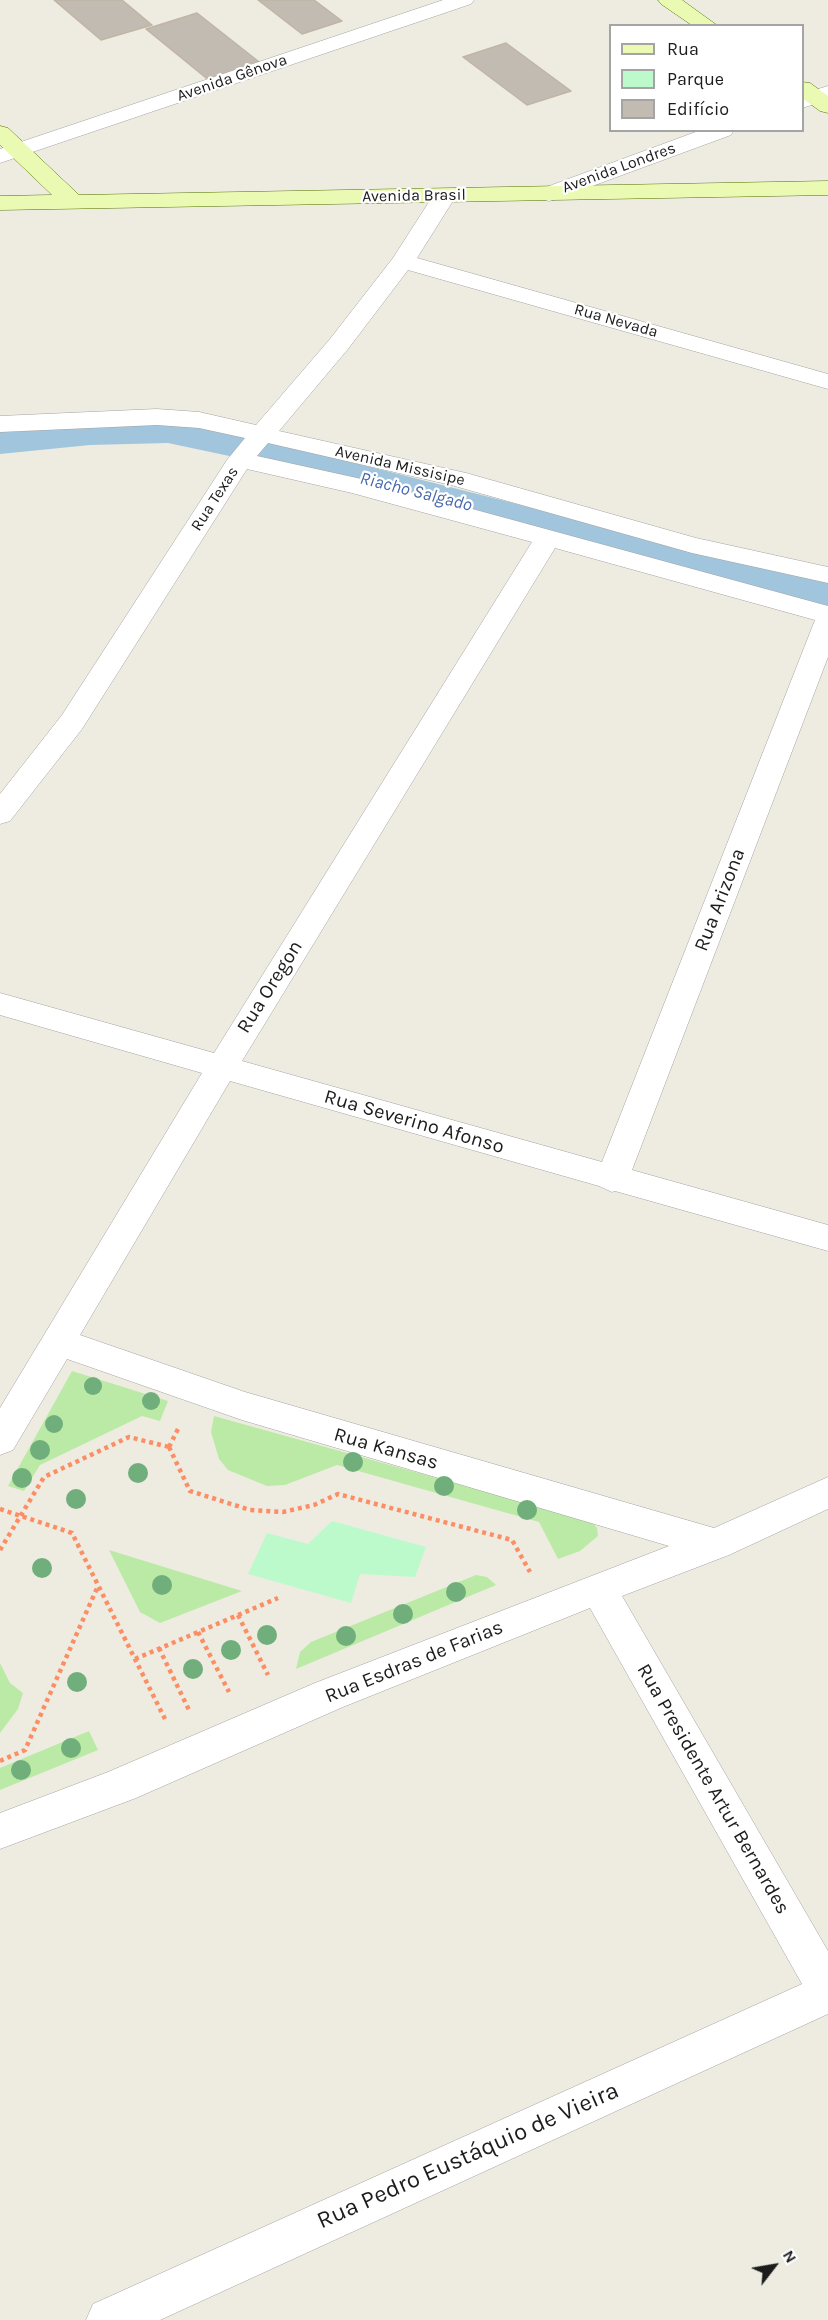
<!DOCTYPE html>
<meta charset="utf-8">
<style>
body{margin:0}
#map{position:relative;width:828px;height:2320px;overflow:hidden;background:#eeece1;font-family:Karla,sans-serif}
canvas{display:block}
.legend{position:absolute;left:609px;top:24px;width:195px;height:108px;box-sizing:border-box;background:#fff;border:2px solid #a4a4a4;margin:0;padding:8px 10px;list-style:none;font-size:18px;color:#1c1c1c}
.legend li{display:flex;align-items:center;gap:12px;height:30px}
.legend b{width:30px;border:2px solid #a4a4a4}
.north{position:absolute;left:744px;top:2236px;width:60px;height:60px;-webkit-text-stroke:4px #fff;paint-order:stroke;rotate:59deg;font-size:16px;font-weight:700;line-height:24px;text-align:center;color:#1c1c1c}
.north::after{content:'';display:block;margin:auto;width:21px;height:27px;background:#1c1c1c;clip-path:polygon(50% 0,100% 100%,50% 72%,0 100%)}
</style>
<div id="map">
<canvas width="828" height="2320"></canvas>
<ul class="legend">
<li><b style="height:8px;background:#eafab3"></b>Rua</li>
<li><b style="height:16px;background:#bcfacc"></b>Parque</li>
<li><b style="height:16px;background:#c2bbb1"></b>Edifício</li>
</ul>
<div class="north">N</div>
</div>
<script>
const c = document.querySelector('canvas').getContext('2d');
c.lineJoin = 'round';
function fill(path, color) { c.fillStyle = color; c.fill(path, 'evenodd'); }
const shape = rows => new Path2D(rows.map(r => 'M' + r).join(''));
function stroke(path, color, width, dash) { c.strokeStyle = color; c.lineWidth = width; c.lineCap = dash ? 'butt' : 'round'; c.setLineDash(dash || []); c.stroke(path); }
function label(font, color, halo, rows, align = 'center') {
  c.font = font + ' Karla,sans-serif'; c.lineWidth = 4.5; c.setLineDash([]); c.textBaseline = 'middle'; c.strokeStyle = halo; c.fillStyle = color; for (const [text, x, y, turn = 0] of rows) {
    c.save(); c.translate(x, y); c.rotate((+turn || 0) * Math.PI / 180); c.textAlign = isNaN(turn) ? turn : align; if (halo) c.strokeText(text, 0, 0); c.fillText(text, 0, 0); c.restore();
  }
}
fill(shape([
 [72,1371,168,1401,160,1421,142,1416,40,1465,24,1491,8,1486],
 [214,1416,591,1521,597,1528,598,1536,580,1551,558,1559,539,1522,337,1465,285,1485,267,1486,228,1470,219,1459,211,1432],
 [109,1550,242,1591,160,1623,140,1612],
 [476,1575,487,1577,496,1585,296,1669,300,1652,311,1642],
 [0,1663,10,1683,23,1693,18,1709,0,1733],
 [89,1731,98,1750,0,1790,0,1768]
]), '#bbeaa6');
fill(shape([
 [332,1521,426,1547,415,1577,360,1574,351,1603,248,1574,267,1533,308,1544]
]), '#bcfacc');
fill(shape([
 [168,419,236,433,802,576,828,580,828,606,802,602,234,457,168,443,90,445,0,454,0,430,90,421,168,419]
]), '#a1c5dd');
const building = shape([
 [54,0,122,0,152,25,101,40,54,0],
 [258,0,314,0,342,21,302,34,258,0],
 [197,13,263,65,211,82,146,29,197,13],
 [506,43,571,91,527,105,463,57,506,43]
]);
fill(building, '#c2bbb1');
stroke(building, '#c0b5a4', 1.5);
const street = shape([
 [443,0,474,0,471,4,0,163,0,149,443,0],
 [828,86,828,100,802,108,802,94,828,86],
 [701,130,734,130,731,135,557,199,549,201,541,199,538,194,541,189,701,130],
 [444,189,452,191,456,196,417,258,828,374,828,389,408,270,348,349,279,431,466,473,696,538,828,567,828,583,692,553,451,485,268,443,257,456,366,480,828,606,828,657,632,1170,828,1225,828,1251,615,1191,612,1192,599,1186,230,1081,80,1335,245,1392,714,1528,828,1477,828,1509,729,1555,622,1596,828,1951,828,2014,160,2320,86,2320,93,2304,802,1984,590,1608,343,1707,136,1798,0,1849,0,1813,108,1772,315,1683,669,1546,242,1420,67,1359,13,1450,0,1455,0,1408,202,1073,0,1015,0,993,214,1053,532,542,352,493,247,469,82,729,10,821,0,824,0,794,62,715,227,460,245,438,199,428,157,425,0,432,0,416,157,409,199,412,256,425,330,339,393,258,436,191,444,189],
 [555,548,815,620,602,1162,242,1061,555,548]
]);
const secondary = shape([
 [658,0,682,0,718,26,693,26,661,4,658,0],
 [802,82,810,83,828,96,828,113,820,111,802,98,802,82],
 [0,126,8,128,79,195,828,181,828,195,0,210,0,196,52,195,0,145,0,126]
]);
stroke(street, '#a3a3a3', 1);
stroke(secondary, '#547303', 1);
stroke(shape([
 [169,1447,190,1491,250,1510,283,1512,314,1505,338,1494,512,1540,530,1572],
 [169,1447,179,1427],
 [0,1509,72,1533,165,1719],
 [0,1550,44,1477,129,1437,169,1447],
 [238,1615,268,1675],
 [198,1632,229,1692],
 [159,1648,189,1710],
 [135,1659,278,1598],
 [0,1761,25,1750,98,1586]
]), '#fc8e65', 4.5, [4, 4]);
fill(street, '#fff');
fill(secondary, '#eafab3');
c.fillStyle = '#70ae7b';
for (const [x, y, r] of [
 [93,1386,9],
 [151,1401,9],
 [54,1424,9],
 [40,1450,10],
 [353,1462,10],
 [138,1473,10],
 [22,1478,10],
 [444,1486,10],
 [76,1499,10],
 [527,1510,10],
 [42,1568,10],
 [162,1585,10],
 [456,1592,10],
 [403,1614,10],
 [267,1635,10],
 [346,1636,10],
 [231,1650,10],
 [193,1669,10],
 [77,1682,10],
 [71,1748,10],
 [21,1770,10]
]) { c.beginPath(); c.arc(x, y, r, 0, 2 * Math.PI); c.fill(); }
label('16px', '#1c1c1c', '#fff', [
 ["Avenida Gênova",232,78,-19],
 ["Avenida Londres",619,168,-20],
 ["Avenida Brasil",414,196,-1],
 ["Rua Nevada",616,321,16],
 ["Avenida Missisipe",400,466,13],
 ["Rua Texas",215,499,-57]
]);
label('italic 18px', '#4869ad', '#fff', [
 ["Riacho Salgado",416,492,14]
]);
label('20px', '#1c1c1c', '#fff', [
 ["Rua Arizona",720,900,-69],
 ["Rua Oregon",270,987,-58],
 ["Rua Severino Afonso",414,1122,16],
 ["Rua Kansas",386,1449,16],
 ["Rua Esdras de Farias",414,1662,-22],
 ["Rua Presidente Artur Bernardes",713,1789,60]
]);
label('24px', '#1c1c1c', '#fff', [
 ["Rua Pedro Eustáquio de Vieira",468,2156,-24]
]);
</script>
